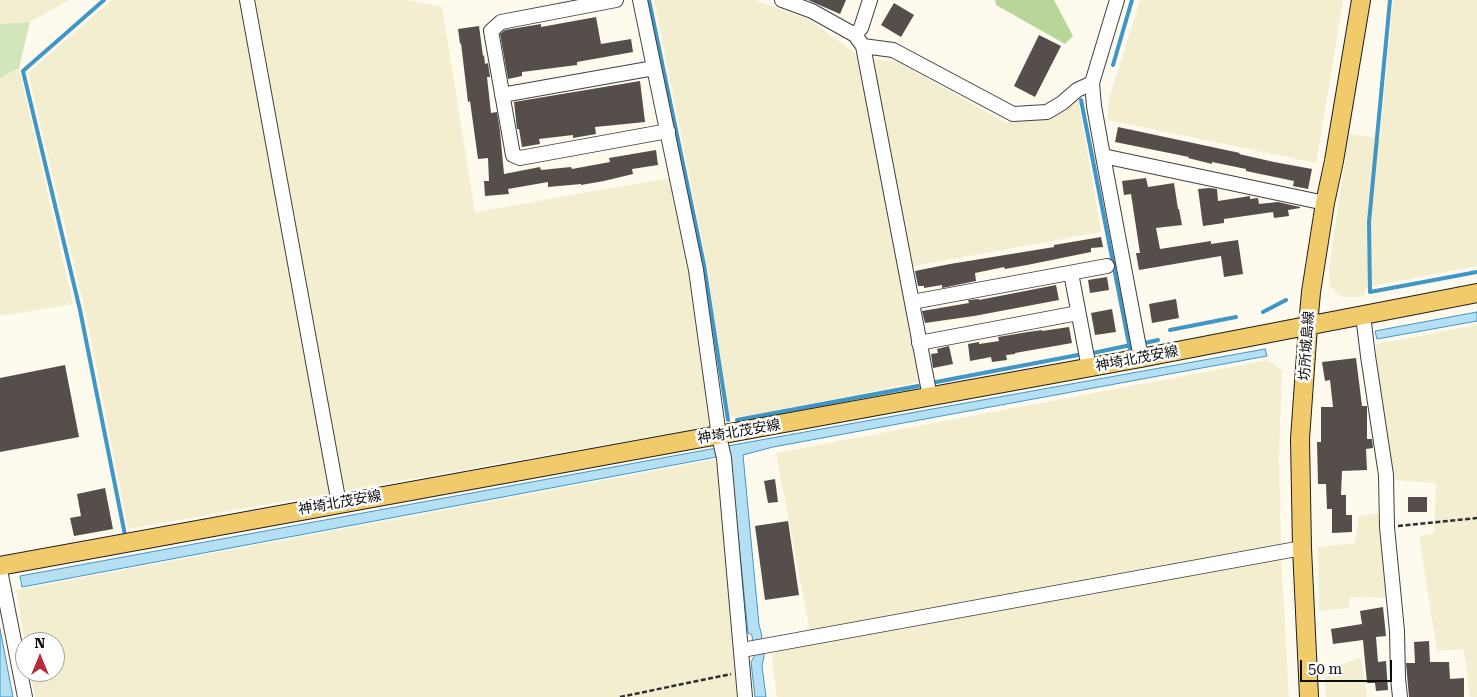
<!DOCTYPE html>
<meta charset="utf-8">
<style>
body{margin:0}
#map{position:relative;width:1477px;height:697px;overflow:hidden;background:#fefaee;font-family:"Roboto Serif",serif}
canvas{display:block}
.north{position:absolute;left:15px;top:632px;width:50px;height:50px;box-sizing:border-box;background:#fff;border:1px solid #9e9e9e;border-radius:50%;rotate:0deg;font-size:14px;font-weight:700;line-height:20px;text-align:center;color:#0d0d0d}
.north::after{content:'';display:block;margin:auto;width:18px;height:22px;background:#b52d3a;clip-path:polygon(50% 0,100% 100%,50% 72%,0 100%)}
.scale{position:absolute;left:1300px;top:660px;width:92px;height:22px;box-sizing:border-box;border:2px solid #0d0d0d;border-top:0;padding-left:6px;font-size:15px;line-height:18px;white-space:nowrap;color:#0d0d0d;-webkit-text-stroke:4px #fff;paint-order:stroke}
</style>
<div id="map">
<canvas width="1477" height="697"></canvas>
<div class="north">N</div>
<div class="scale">50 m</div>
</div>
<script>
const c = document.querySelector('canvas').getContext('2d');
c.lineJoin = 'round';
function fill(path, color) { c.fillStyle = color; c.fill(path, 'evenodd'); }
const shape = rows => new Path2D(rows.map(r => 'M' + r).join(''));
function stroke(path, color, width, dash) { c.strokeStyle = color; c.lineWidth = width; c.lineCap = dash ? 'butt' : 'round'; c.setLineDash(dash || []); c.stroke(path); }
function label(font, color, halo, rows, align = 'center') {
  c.font = font + ' "Roboto Serif","Noto Sans JP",serif'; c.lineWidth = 5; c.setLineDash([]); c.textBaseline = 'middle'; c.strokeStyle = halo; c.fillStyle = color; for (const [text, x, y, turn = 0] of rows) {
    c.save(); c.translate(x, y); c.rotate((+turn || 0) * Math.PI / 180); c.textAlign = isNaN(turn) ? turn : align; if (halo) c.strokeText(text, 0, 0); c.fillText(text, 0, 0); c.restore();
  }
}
fill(shape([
 [0,0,69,0,30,22,0,24],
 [112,0,407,0,442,7,475,212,669,178,692,281,711,426,128,529,85,310,28,73],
 [654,0,755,0,810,20,860,57,898,62,1006,123,1051,119,1078,98,1101,232,898,269,919,382,739,418,729,415,707,265],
 [1140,0,1343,0,1316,163,1108,120,1108,102],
 [1393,0,1477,0,1477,266,1367,287,1363,297,1342,297,1330,287,1329,267,1349,134,1380,138],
 [19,68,73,304,0,316,0,78],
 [1477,325,1477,697,1470,697,1464,649,1437,651,1419,536,1434,533,1436,483,1393,480,1376,370,1376,344],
 [1268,360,1282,370,1279,460,1281,546,810,632,776,453],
 [717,459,738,697,35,697,30,672,55,672,55,642,25,642,16,590],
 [1378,513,1386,598,1350,597,1349,608,1319,611,1318,547,1355,543,1359,516],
 [1281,557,1289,697,777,697,772,661,775,648],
 [1361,657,1367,697,1326,697,1324,671]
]), '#f3eecf');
fill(shape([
 [30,22,19,68,0,78,0,24]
]), '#d3e6b9');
fill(shape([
 [995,0,1054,0,1073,36,1065,44,996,5]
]), '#b8d699');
const water = shape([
 [1477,312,1477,321,1377,339,1375,331,1477,312],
 [1265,349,1267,356,773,447,743,455,759,625,761,632,764,656,762,666,766,697,755,697,751,662,754,657,752,635,748,633,730,456,727,455,22,587,20,576,733,445,1265,349],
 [0,629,13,697,0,697,0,629]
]);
fill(water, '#b5dff3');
stroke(water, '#4097c6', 1);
stroke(shape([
 [104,0,23,71,80,310,125,535],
 [649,0,704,265,728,420],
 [1390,0,1369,222,1370,292,1477,272],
 [1113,65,1132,0],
 [1081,100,1130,349],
 [1263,312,1286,300],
 [1170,330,1236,317],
 [1145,343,1158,340],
 [1093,353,1131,345],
 [936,382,1078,355],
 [737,420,918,386]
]), '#4097c6', 4);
fill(shape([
 [808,0,846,0,840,14],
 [894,3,914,15,901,37,881,25],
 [596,17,601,44,631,39,633,52,577,62,577,65,522,72,522,76,508,79,500,34,505,30,541,24,541,27],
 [479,26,483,56,484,55,485,64,488,63,490,77,487,77,491,113,497,112,500,131,504,174,540,167,541,170,571,167,572,169,610,162,609,158,656,150,658,165,632,169,633,174,604,181,581,185,581,184,548,187,548,182,508,189,509,194,485,196,484,181,489,181,488,158,478,159,470,101,468,102,461,43,460,44,458,29],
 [1039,35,1061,46,1035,97,1014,86],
 [640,81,645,122,595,127,596,134,573,138,573,135,539,139,540,144,522,147,519,129,517,129,514,102],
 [1118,127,1240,153,1239,154,1274,162,1312,169,1308,189,1293,186,1294,181,1246,171,1246,169,1212,162,1212,164,1188,158,1189,157,1115,142],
 [1146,178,1148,187,1174,183,1178,209,1179,209,1182,225,1156,228,1160,249,1211,241,1211,244,1238,240,1243,274,1224,277,1221,256,1139,270,1136,253,1140,253,1131,194,1124,195,1122,181],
 [1210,188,1217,189,1218,201,1250,196,1250,199,1258,198,1259,204,1278,202,1300,207,1300,208,1288,210,1289,216,1274,218,1273,212,1224,219,1224,223,1203,226,1198,189],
 [1101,237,1103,247,1091,248,1091,252,1027,265,1005,269,1004,267,975,273,976,281,942,288,942,285,924,288,924,286,918,286,915,271,950,264,1054,247,1054,245],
 [1107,277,1109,290,1090,293,1088,280],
 [1056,285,1059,300,974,316,925,323,922,311,969,303,968,300,979,299,979,300],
 [1176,299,1179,318,1152,323,1149,304],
 [1112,309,1116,332,1095,335,1091,313],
 [1069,327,1072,343,1015,353,1015,354,1006,355,1007,360,992,362,991,357,970,361,968,344,979,342,979,344,999,341,998,337,1028,332,1042,330,1042,331],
 [949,346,953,364,933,368,931,354,938,353,937,349],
 [1356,358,1362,406,1367,406,1367,439,1372,439,1373,448,1366,449,1367,470,1342,471,1341,495,1346,495,1346,515,1352,515,1352,532,1332,533,1332,509,1327,509,1326,484,1318,484,1317,442,1321,442,1321,407,1333,407,1330,380,1325,381,1322,362],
 [65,365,79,437,0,452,0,378],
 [775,479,778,502,768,503,764,481],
 [105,488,113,529,74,536,70,518,81,516,77,494],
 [1408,497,1427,497,1427,512,1408,512],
 [788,521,799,595,765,600,755,526],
 [1383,607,1386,636,1376,637,1378,662,1386,661,1388,690,1376,691,1375,683,1367,683,1363,640,1333,644,1331,629,1362,624,1360,611],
 [1429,641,1430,662,1449,662,1450,679,1464,678,1464,697,1409,697,1406,663,1415,663,1414,642]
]), '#554e4a');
const minor = shape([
 [247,0,339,504],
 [616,0,501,22,491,31,513,155,520,158,668,131],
 [640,0,696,270,719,436,724,458,745,697],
 [782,0,812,11,855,35,863,46,930,397],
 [1117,0,1092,83,1094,106,1103,156,1141,358],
 [855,35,861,28,870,0],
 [863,46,893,50,1013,114,1047,112,1062,103,1077,90,1092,83],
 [502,95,654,68],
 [1103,156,1325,203],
 [1071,273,1089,368],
 [912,302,1107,266],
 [1363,315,1368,356,1386,475,1387,527,1397,631,1398,678,1400,697],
 [919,343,1078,313],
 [0,570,25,697],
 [742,650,1302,548]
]);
const major = shape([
 [0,566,1141,358,1477,293],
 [1309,697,1302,548,1300,439,1308,326,1311,292,1325,203,1334,161,1361,0]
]);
stroke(minor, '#404040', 16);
stroke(major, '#1e1e1e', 20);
stroke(shape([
 [1398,526,1477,518],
 [620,697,731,674]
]), '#2f2f2f', 2.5, [5, 2.5]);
stroke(minor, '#fff', 14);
stroke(major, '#f1ca6b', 18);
label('14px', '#0d0d0d', '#fff', [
 ["坊所城島線",1307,346,-86],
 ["神埼北茂安線",1137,359,-11],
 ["神埼北茂安線",739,432,-10],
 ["神埼北茂安線",340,503,-10]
]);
</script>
